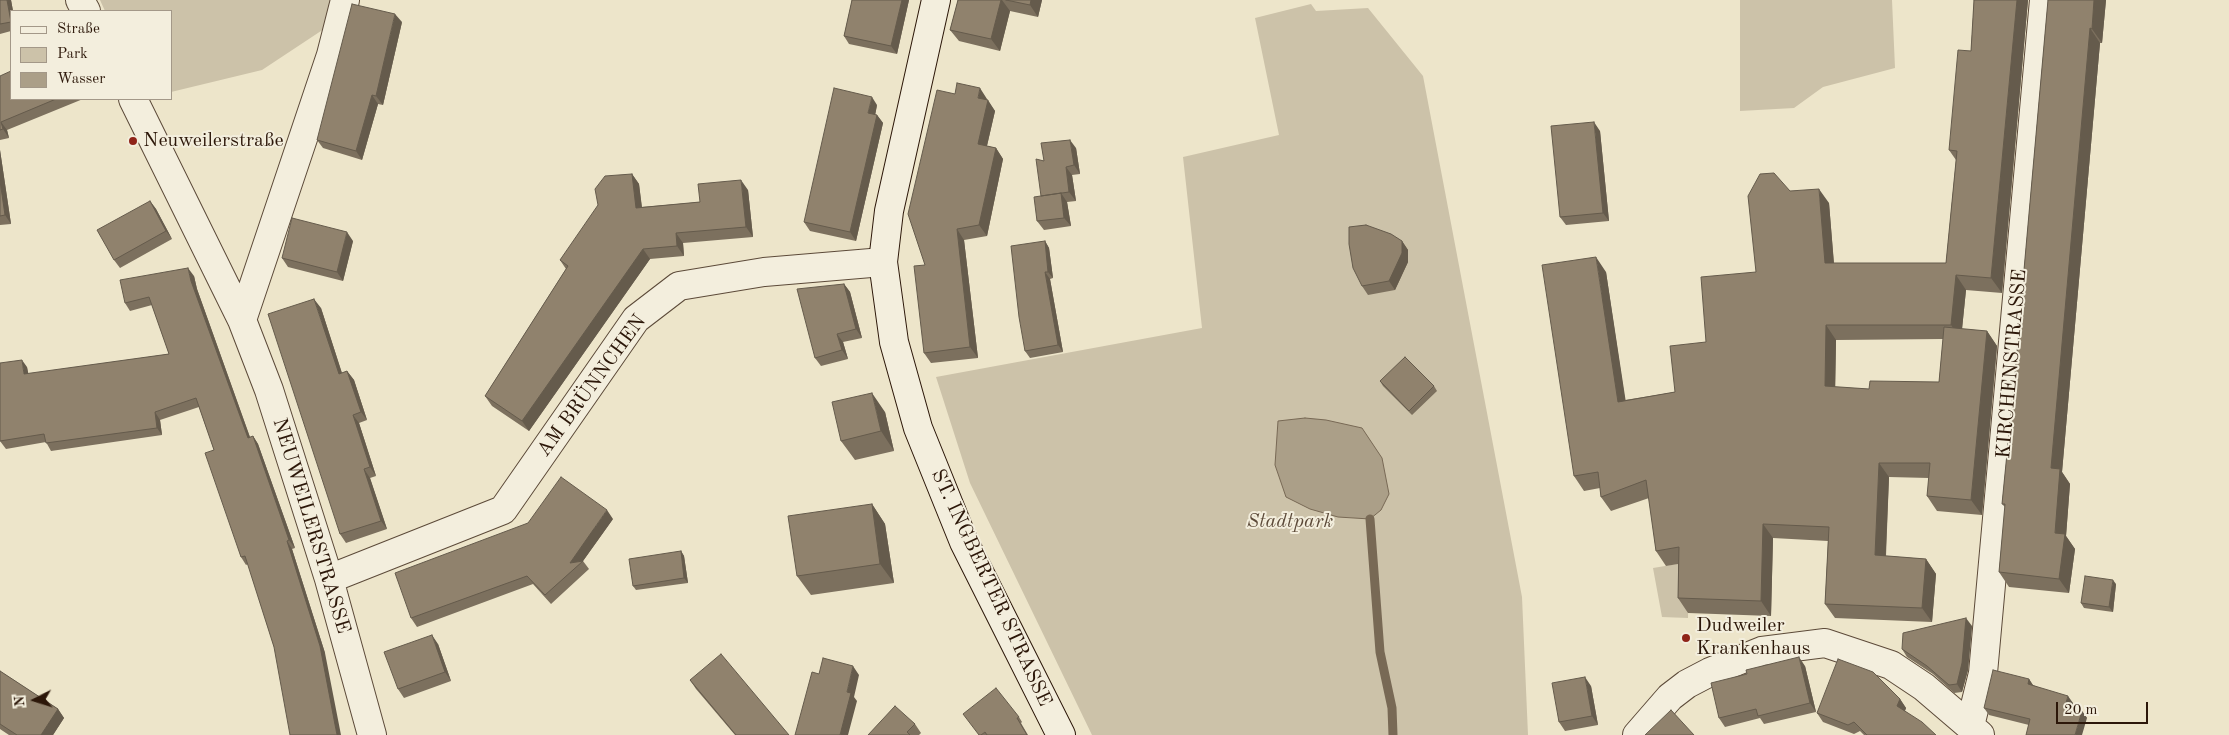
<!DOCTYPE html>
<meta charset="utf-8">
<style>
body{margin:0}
#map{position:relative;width:2229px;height:735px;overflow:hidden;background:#ede5ca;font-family:"Old Standard TT",serif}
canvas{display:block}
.legend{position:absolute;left:10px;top:10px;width:162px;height:90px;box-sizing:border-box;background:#f3eedd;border:1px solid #a39888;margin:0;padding:6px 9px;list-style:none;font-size:15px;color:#2c1709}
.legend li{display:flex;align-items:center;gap:10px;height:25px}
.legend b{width:25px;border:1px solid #a39888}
.north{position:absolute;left:10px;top:675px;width:50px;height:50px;-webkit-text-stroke:4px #f3eedd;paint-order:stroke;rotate:265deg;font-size:14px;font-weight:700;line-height:20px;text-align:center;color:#2c1709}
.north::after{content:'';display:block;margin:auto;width:18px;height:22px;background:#2c1709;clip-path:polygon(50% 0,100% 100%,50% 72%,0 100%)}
.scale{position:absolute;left:2056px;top:702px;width:92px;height:22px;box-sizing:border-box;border:2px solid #2c1709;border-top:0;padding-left:6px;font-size:15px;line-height:18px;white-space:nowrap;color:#2c1709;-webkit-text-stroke:4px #f3eedd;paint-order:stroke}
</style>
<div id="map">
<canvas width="2229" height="735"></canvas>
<ul class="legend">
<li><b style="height:6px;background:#f3eedd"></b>Straße</li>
<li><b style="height:14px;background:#ccc2a9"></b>Park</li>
<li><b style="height:14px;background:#ab9f88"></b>Wasser</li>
</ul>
<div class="north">N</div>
<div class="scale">20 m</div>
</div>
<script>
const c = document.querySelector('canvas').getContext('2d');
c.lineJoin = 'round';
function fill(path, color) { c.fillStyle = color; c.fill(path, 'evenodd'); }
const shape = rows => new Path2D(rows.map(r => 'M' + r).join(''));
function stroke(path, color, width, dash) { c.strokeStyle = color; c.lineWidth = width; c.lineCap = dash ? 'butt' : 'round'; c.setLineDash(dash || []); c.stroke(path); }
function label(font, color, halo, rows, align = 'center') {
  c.font = font + ' "Old Standard TT",serif'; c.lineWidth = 4; c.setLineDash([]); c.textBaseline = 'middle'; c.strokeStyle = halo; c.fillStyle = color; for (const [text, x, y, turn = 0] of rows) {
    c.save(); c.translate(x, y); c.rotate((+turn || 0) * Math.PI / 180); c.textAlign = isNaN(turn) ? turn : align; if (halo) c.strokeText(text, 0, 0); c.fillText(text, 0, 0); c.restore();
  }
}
fill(shape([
 [100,0,356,0,324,29,262,70,171,92,171,11,105,11],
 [1740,0,1892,0,1895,68,1823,87,1794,108,1740,111],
 [1311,4,1316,11,1368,8,1423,76,1522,597,1528,735,1092,735,970,483,936,377,1202,328,1183,157,1279,135,1255,18],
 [1689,562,1688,618,1662,617,1653,568]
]), '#ccc2a9');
const water = shape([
 [1305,418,1326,420,1362,428,1382,458,1389,494,1381,510,1370,519,1338,517,1310,509,1286,497,1275,465,1278,421,1305,418]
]);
fill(water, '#ab9f88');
stroke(water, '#786955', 1);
stroke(shape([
 [1370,519,1380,652,1392,708,1393,735]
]), '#786955', 9);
const minor = shape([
 [80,0,86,11],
 [133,99,242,320,269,390,329,579,372,735],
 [242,320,331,55,345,0],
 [329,579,503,510,636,319,679,286,764,272,883,262],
 [1970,726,1983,673,2044,0],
 [1637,735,1670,697,1687,684,1710,672,1762,651,1825,643,1891,665,1924,687,1980,735]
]);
const secondary = shape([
 [936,0,889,211,883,262,894,342,918,428,964,542,1061,735]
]);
stroke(minor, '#5c4a39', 30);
stroke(secondary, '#2c1709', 30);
stroke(minor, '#f3eedd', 28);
stroke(secondary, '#f3eedd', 28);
fill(shape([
 [0,0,11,0,13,11,11,11,11,31,0,34],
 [852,0,909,0,897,54,849,44,844,36],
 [958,0,1042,0,1038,17,1010,11,1000,51,959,41,950,30],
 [1974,0,2028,0,2002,293,1966,290,1962,329,1987,331,1997,346,1982,515,1937,511,1927,496,1929,478,1889,477,1886,556,1926,559,1936,574,1932,622,1835,618,1825,604,1828,541,1773,538,1771,616,1688,613,1678,598,1678,564,1666,566,1656,551,1649,498,1611,511,1601,497,1600,488,1584,491,1574,476,1606,272,1625,400,1675,392,1756,272,1790,191,1829,203,1834,263,1946,263,1956,160,1949,150,1971,51],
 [1943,339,1939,382,1869,389,1835,387,1836,340],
 [2048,0,2106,0,2102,43,2100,43,2062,472,2070,484,2066,536,2075,549,2069,593,2009,587,1999,572,2005,507,2002,504,2024,283,2023,281],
 [402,22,383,105,378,104,362,160,323,148,317,140],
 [0,76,11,99,83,99,7,130,9,138,0,140],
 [955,94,987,99,987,100,995,111,987,146,996,148,1003,159,987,236,964,240,978,358,931,363,924,353,925,265],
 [877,105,875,115,877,115,883,123,856,241,810,231,804,222],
 [1600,131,1609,221,1566,225,1560,217],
 [1076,148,1080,174,1072,175,1076,201,1067,202,1071,226,1044,230,1037,221,1041,196,1044,161],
 [0,150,11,224,0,225],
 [632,174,639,184,642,207,700,202,748,190,753,237,683,243,684,256,650,259,529,431,492,406,485,396,566,269,560,260],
 [150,201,156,209,172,239,120,268,114,260],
 [353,241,343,281,288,267,282,258],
 [1045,241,1049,248,1053,278,1050,279,1063,352,1030,358,1025,351],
 [1402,241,1408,250,1408,262,1395,290,1368,295,1362,286],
 [194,276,197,289,250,437,253,436,258,444,295,548,292,549,325,653,274,647,248,564,246,565,241,557,214,450,199,407,160,420,162,435,51,451,46,442,6,449,0,441,27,367,28,374,169,354,152,305,130,311,125,303],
 [844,284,850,292,862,338,843,342,848,359,821,366,815,358],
 [321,308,342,373,347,371,354,380,367,420,359,423,376,476,370,478,387,529,346,543,340,534],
 [1380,381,1434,386,1437,391,1412,415,1383,386],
 [885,412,894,451,855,460,841,441],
 [872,504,885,524,894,583,811,595,797,576],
 [613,519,583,561,589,569,551,604,533,584,417,627,411,618],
 [681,551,684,556,688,583,636,590,633,586],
 [2116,584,2113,612,2084,608,2081,603],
 [1972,626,1968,670,1962,692,1954,693,1933,674,1907,657,1902,649],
 [438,644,451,681,404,698,398,689],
 [1805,666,1816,712,1764,724,1760,718,1725,727,1719,718,1747,674],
 [0,671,58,709,64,718,53,735,9,735,0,729],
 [2029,679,2033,685,2073,703,2072,708,2082,711,2087,718,2029,725,1989,715,1984,708],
 [690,680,789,735,735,735,696,689],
 [1591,686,1598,725,1565,731,1559,722],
 [1900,699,1906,708,1905,711,1936,735,1864,735,1860,731,1854,734,1823,722,1817,713],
 [1019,717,1022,722,1021,723,1028,735,979,735],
 [915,724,921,733,919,735,868,735]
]), '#7c705e');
fill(shape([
 [7,0,11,0,13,11,11,11,11,22],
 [902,0,909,0,897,54,891,46],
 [1001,0,1002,0,1010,11,1000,51,991,39],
 [1031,0,1042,0,1038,17,1030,5],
 [2017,0,2028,0,2002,293,1991,278],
 [2094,0,2106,0,2102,43,2092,29],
 [395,14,402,22,383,105,376,96],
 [2090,28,2100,43,2062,472,2070,484,2066,536,2075,549,2069,593,2059,579,2051,468],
 [980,88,987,99,985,108,978,98],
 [372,95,378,104,362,160,356,151],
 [872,97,877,105,874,121,868,113],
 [988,100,995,111,985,154,978,144],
 [877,115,883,123,856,241,850,232],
 [1,122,7,130,9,138,3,129],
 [1594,122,1600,131,1609,221,1603,213],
 [1070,140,1076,148,1080,174,1074,165],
 [996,148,1003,159,987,236,979,225],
 [0,150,11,224,5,215,0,181],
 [1066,167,1072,175,1076,201,1069,192],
 [632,174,639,184,643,218,636,208],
 [741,180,748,190,753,237,746,227],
 [1819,189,1829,203,1835,278,1825,263],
 [1061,193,1067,202,1071,226,1064,218],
 [150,201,156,209,172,239,166,231],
 [957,229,964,240,978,358,970,347],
 [347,232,353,241,343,281,337,272],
 [676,233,683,243,684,256,677,246],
 [1045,241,1049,248,1053,278,1048,272],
 [1402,241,1408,250,1408,262,1395,290,1389,281],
 [643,249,650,259,529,431,522,421],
 [1596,257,1606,272,1628,416,1618,402],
 [188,268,194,276,197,289,253,446,248,438,191,281],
 [1045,272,1050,279,1063,352,1058,345],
 [1956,275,1966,290,1961,339,1951,325],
 [844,284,850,292,862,338,856,329],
 [314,299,321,308,345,383,339,374],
 [1826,325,1836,340,1835,401,1825,386],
 [1987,331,1997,346,1982,515,1971,500],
 [837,334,843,342,848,359,842,350],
 [22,360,27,367,30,382,24,374],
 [347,371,354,380,367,420,361,412],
 [872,393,885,412,894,451,881,431],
 [155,412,160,420,162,435,157,428],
 [353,415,359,423,376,476,370,467],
 [253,436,258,444,295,548,289,540],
 [1879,463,1889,477,1885,570,1875,555],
 [364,469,370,478,387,529,381,521],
 [872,504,885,524,894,583,880,564],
 [607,510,613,519,583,561,570,563],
 [1763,524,1773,538,1771,616,1761,601],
 [287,541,292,549,325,653,341,735,337,735],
 [681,551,684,556,688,583,684,578],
 [1926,559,1936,574,1932,622,1922,608],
 [2113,580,2116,584,2113,612,2109,607],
 [1966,618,1972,626,1968,670,1962,692,1957,684],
 [432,635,438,644,451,681,445,672],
 [1799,657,1805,666,1816,712,1810,703],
 [853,666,859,675,854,697,857,701,848,735,840,735,847,692],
 [1585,677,1591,686,1598,725,1592,716],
 [2029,679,2034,687,2028,684],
 [2068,696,2073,703,2070,713,2065,706],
 [1900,699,1906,708,1903,715,1897,706],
 [58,709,64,718,53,735,41,735],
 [2082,711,2087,718,2082,735,2075,735]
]), '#655b4c');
const building = shape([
 [0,0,7,0,11,22,0,24,0,0],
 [852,0,902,0,891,46,844,36,852,0],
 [958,0,1001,0,991,39,950,30,958,0],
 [1006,0,1031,0,1030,5,1006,0],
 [1974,0,2017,0,1991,278,1956,275,1951,325,1826,325,1825,386,1869,389,1870,381,1939,382,1944,327,1987,331,1971,500,1927,496,1930,463,1879,463,1875,555,1926,559,1922,608,1825,604,1829,527,1763,524,1761,601,1678,598,1679,547,1656,551,1646,480,1601,497,1598,472,1574,476,1542,265,1596,257,1618,402,1675,392,1670,346,1706,342,1701,277,1756,272,1748,196,1760,174,1774,173,1790,191,1819,189,1825,263,1946,263,1957,151,1949,150,1958,50,1971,51,1974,0],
 [2048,0,2094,0,2092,29,2090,28,2051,468,2060,469,2055,533,2065,534,2059,579,1999,572,2005,504,2002,504,2024,281,2023,281,2048,0],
 [352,4,395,14,376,96,372,95,356,151,317,140,352,4],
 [11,71,11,99,56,99,1,122,3,129,0,130,0,76,11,71],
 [957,83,980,88,978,98,988,100,978,144,996,148,979,225,957,229,970,347,924,353,914,266,925,265,908,214,937,90,955,94,957,83],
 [834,88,872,97,868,113,877,115,850,232,804,222,834,88],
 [1594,122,1603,213,1560,217,1551,126,1594,122],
 [1070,140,1074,165,1066,167,1069,192,1041,196,1036,159,1044,161,1041,143,1070,140],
 [632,174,636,208,700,202,698,184,741,180,746,227,676,233,677,246,643,249,522,421,485,396,568,266,560,260,598,205,595,189,605,176,632,174],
 [0,181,5,215,0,216,0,181],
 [1061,193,1064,218,1037,221,1034,197,1061,193],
 [150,201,166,231,114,260,97,230,150,201],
 [292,218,347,232,337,272,282,258,292,218],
 [1366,225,1391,234,1402,241,1402,253,1389,281,1362,286,1353,268,1349,244,1349,227,1366,225],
 [1045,241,1048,272,1045,272,1058,345,1025,351,1019,317,1011,246,1045,241],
 [188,268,191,281,248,438,253,436,289,540,287,541,320,646,337,735,290,735,274,647,245,556,241,557,205,453,214,450,196,398,155,412,157,428,46,443,44,434,0,441,0,363,22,360,24,374,169,354,149,297,125,303,120,280,188,268],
 [844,284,856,329,837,334,842,350,815,358,797,289,844,284],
 [314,299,339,374,347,371,361,412,353,415,370,467,364,469,381,521,340,534,268,314,314,299],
 [1405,357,1434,386,1409,411,1380,381,1405,357],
 [872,393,881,431,841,441,832,402,872,393],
 [561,477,607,510,570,563,583,561,545,595,527,576,411,618,395,573,528,523,561,477],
 [872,504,880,564,797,576,788,516,872,504],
 [681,551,684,578,633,586,629,559,681,551],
 [2085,576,2113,580,2109,607,2081,603,2085,576],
 [1966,618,1962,663,1957,684,1949,685,1927,666,1902,649,1903,633,1966,618],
 [432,635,445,672,398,689,384,652,432,635],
 [721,654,789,735,736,735,690,680,721,654],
 [1799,657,1810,703,1758,716,1756,709,1719,718,1711,683,1747,674,1746,670,1799,657],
 [823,658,853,666,847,692,851,693,840,735,795,735,812,672,819,674,823,658],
 [1838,659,1873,672,1900,699,1897,706,1922,722,1936,735,1867,735,1854,722,1848,725,1817,713,1838,659],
 [1993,670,2029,679,2028,684,2068,696,2065,706,2082,711,2075,735,2026,735,2030,719,1984,708,1993,670],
 [0,671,58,709,41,735,17,735,0,724,0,671],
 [1585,677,1592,716,1559,722,1552,683,1585,677],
 [996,688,1019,717,1017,718,1027,735,987,735,985,732,981,735,979,735,963,714,996,688],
 [895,706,915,724,907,732,910,735,868,735,895,706],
 [1671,710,1694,735,1645,735,1671,710]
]);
fill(building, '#90826d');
stroke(building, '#655b4c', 1);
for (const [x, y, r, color] of [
 [133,141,5,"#8f2418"],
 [1686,638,5,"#8f2418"]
]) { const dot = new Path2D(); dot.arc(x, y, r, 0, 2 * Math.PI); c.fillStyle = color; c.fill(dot); stroke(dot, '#f3eedd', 2); }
label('20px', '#2c1709', '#f3eedd', [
 ["Neuweilerstraße",143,141],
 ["Dudweiler",1696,626],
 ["Krankenhaus",1696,649]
], 'left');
label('20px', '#2c1709', '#f3eedd', [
 ["KIRCHENSTRASSE",2012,364,-85],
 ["AM BRÜNNCHEN",592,386,-54],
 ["NEUWEILERSTRASSE",311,526,73],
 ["ST. INGBERTER STRASSE",991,588,65]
]);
label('italic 20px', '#5c4a39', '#f3eedd', [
 ["Stadtpark",1290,522]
]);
</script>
